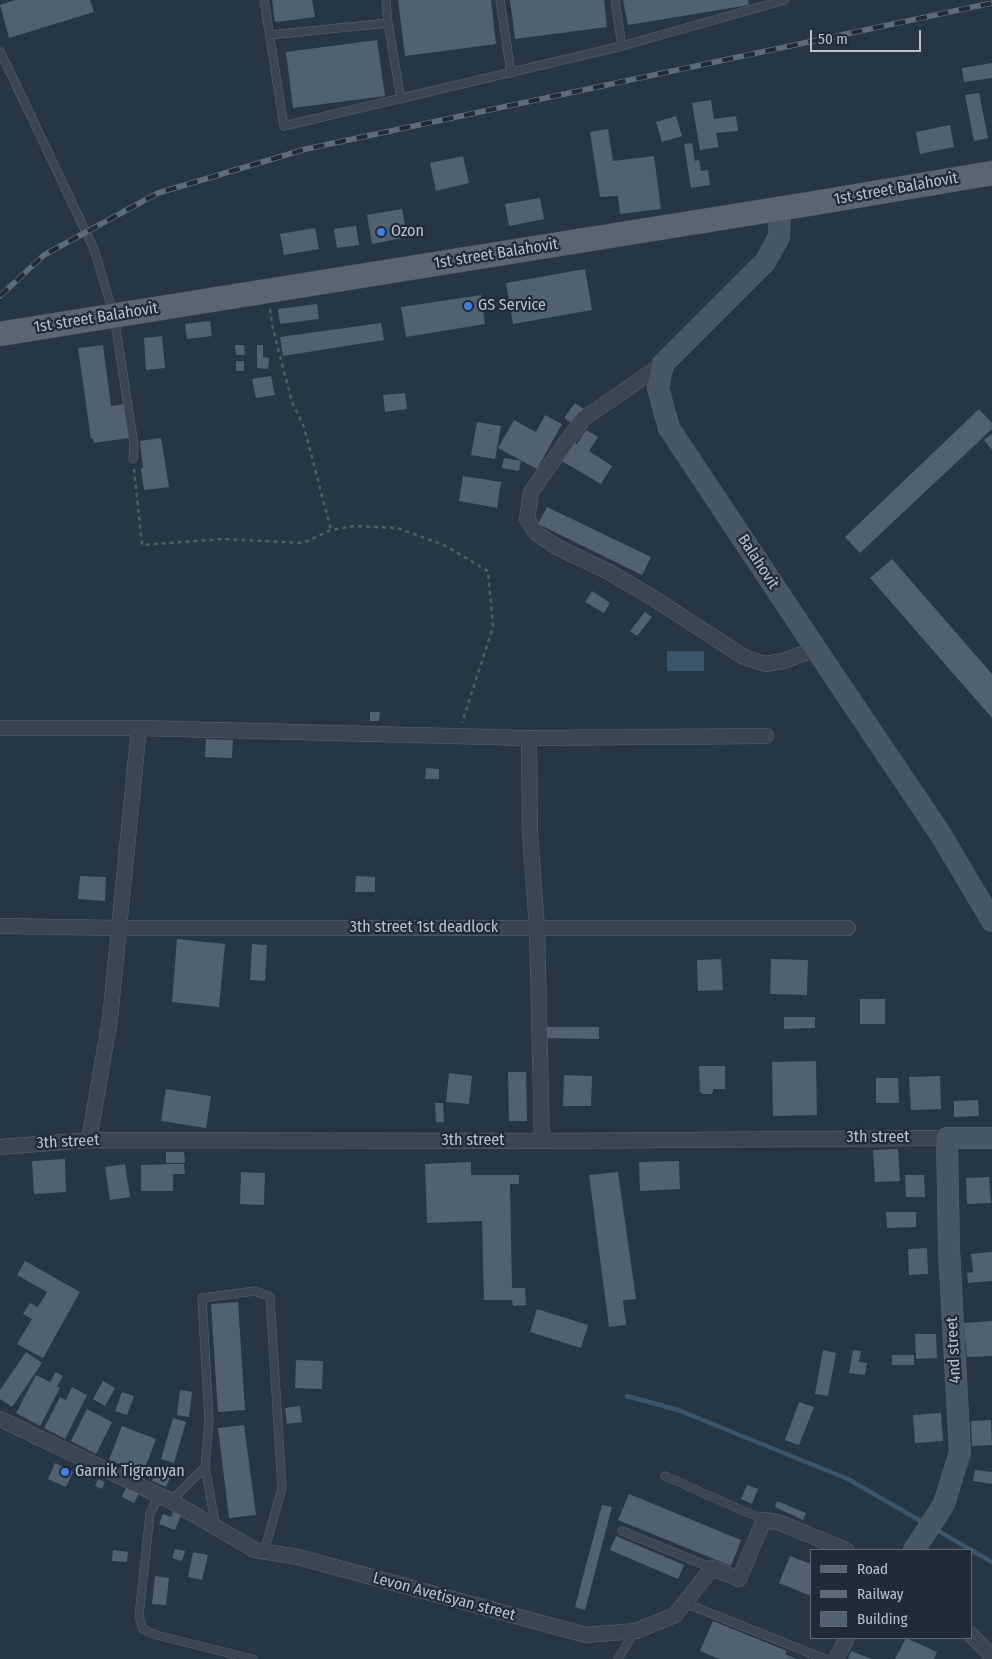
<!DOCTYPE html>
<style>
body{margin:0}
#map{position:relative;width:992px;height:1659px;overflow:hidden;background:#263642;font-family:"Fira Sans Condensed",sans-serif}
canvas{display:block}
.legend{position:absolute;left:810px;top:1549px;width:162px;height:90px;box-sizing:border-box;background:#1f2c37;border:1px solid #5c6872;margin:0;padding:6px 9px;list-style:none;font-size:15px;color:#b7c2cb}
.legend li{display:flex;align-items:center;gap:10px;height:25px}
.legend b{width:25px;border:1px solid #5c6872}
.scale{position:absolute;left:810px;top:30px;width:111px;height:22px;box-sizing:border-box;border:2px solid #b7c2cb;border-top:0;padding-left:6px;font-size:15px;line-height:18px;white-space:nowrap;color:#b7c2cb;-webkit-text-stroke:4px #1f2c37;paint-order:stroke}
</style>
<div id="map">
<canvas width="992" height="1659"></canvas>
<ul class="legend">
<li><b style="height:6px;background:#586671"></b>Road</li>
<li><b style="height:6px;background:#5c6c78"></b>Railway</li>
<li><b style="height:14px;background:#51616f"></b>Building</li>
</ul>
<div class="scale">50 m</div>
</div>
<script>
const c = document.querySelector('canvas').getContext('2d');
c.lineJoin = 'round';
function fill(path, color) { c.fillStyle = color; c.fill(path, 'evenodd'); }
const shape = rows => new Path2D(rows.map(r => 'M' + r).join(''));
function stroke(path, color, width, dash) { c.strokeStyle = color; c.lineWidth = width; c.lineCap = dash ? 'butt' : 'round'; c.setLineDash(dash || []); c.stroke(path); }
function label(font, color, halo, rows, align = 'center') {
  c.font = font + ' "Fira Sans Condensed",sans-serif'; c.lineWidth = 4.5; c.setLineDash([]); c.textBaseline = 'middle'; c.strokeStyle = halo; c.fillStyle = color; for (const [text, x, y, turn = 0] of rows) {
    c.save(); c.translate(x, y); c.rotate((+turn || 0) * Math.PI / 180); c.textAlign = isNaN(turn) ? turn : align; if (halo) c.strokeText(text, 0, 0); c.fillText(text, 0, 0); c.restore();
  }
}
fill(shape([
 [667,651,704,651,704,671,667,671]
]), '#3b566a');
stroke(shape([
 [627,1396,678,1410,848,1479,924,1523],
 [935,1529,992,1562]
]), '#3b566a', 4.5);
fill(shape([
 [15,0,90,0,94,12,9,38,0,5],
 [272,0,312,0,315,17,275,22],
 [398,0,491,0,496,44,405,56],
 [510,0,604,0,607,27,515,39],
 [623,0,748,0,749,5,628,25],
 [377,40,385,96,293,108,286,52],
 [992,63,992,78,964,82,962,68],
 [979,93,988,138,974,141,965,95],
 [711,100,714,119,736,116,738,131,716,133,719,147,700,150,692,103],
 [676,116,682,136,662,142,656,122],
 [950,125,954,147,920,154,916,132],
 [608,129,613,161,654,156,661,209,620,214,618,196,600,197,590,132],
 [692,143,695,161,699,160,701,171,708,170,710,185,691,188,684,144],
 [463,156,469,183,436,191,430,163],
 [540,198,544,219,509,226,505,204],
 [402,209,407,237,372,244,367,215],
 [356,226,359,245,337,248,334,229],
 [315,228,319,249,284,255,280,234],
 [585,269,592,310,513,324,506,283],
 [481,295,485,324,406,337,401,307],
 [317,304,319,319,280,324,278,309],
 [210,321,212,336,187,339,185,324],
 [381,323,384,340,283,356,280,337],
 [162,336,165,368,146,370,144,338],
 [103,345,111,406,124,404,129,438,94,443,93,438,91,439,78,348],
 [235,345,244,345,245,355,236,355],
 [257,345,263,345,263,357,269,358,268,369,257,368],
 [236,361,244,361,244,371,236,371],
 [271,376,275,395,256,398,252,379],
 [405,393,407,409,385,412,383,395],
 [575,403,584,409,573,424,564,418],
 [979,409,992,423,992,429,860,553,845,537],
 [545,415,562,424,537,469,498,448,514,420,536,432],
 [477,422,501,426,495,459,471,455],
 [586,430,598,437,589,451,612,466,601,484,560,460,571,441,577,444],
 [992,434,992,450,984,440],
 [161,438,169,487,144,490,141,469,143,468,140,441],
 [504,458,521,461,519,471,502,468],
 [463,476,501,482,497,508,459,501],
 [547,507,651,557,642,575,538,524],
 [892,559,992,674,992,718,870,578],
 [592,591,610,603,604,613,585,602],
 [645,612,652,617,637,636,630,631],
 [370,712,380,712,379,721,370,721],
 [206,739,233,740,232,758,205,757],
 [426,768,439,769,439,779,425,779],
 [80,876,106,877,105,901,78,899],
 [356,876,375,877,375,892,355,892],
 [177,939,225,944,219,1007,172,1002],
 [252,944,267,945,265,981,250,980],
 [721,959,723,990,698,991,697,960],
 [771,959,808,960,807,995,770,994],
 [860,999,885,999,885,1024,860,1024],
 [784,1017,815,1017,815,1028,784,1029],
 [546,1027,599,1027,599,1039,546,1038],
 [816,1061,817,1115,773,1116,772,1062],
 [699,1066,725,1066,725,1089,713,1089,713,1092,711,1094,703,1094,700,1092],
 [508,1072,526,1072,527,1121,509,1121],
 [449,1073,472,1076,469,1104,446,1102],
 [564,1075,592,1076,591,1106,563,1106],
 [940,1076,941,1109,911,1110,909,1077],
 [876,1078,898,1078,899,1103,876,1103],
 [166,1089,211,1096,206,1128,161,1121],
 [978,1100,979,1116,954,1117,954,1101],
 [435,1103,443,1103,444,1122,436,1122],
 [898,1149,900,1181,875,1182,873,1150],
 [166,1152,184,1152,185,1163,166,1163],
 [65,1159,66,1192,34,1194,32,1161],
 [679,1161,680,1189,640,1191,639,1162],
 [471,1162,471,1175,519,1175,519,1184,510,1184,512,1288,525,1288,526,1305,513,1306,512,1300,484,1300,482,1221,427,1223,425,1164],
 [125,1164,130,1197,110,1200,105,1167],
 [172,1164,184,1164,185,1174,173,1174,173,1191,141,1191,141,1165],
 [241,1172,265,1173,264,1205,240,1204],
 [618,1172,636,1299,623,1300,626,1325,609,1327,589,1175],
 [905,1175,924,1175,925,1197,906,1197],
 [989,1177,991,1203,967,1204,966,1178],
 [886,1212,916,1212,916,1227,887,1228],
 [927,1248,928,1274,909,1275,908,1249],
 [992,1252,992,1281,968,1283,967,1273,973,1272,971,1254],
 [25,1261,80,1292,43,1358,17,1344,32,1319,23,1314,30,1303,38,1307,47,1292,17,1275],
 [238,1302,245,1410,218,1412,211,1304],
 [537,1309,588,1325,581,1348,530,1332],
 [992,1321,992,1356,967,1357,964,1323],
 [915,1334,936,1334,937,1358,916,1359],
 [823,1350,836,1353,828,1396,815,1394],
 [853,1350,861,1351,859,1362,867,1363,865,1375,849,1373],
 [26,1352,42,1363,12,1407,0,1399,0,1390],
 [892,1355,914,1355,914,1365,892,1365],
 [296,1360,323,1361,322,1389,295,1388],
 [56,1372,63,1376,57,1386,60,1388,40,1426,16,1413,36,1375,50,1382],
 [103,1381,115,1388,105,1406,93,1399],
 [72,1387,87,1395,65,1439,44,1428,60,1397,66,1400],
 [180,1390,192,1392,189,1417,177,1415],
 [122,1392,134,1396,127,1415,115,1411],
 [799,1402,814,1407,799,1445,785,1440],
 [300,1406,302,1422,287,1424,285,1408],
 [87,1409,112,1422,96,1454,71,1441],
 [941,1413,943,1441,915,1443,913,1415],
 [173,1418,186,1422,174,1463,161,1459],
 [991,1420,992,1445,972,1446,971,1421],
 [244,1425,256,1515,229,1518,218,1428],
 [122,1426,156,1439,143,1473,109,1460],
 [55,1463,73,1472,66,1487,48,1479],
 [157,1469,171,1475,166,1487,152,1481],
 [975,1470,992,1472,992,1484,973,1481],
 [98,1479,105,1482,102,1489,95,1486],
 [747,1485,758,1489,752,1504,741,1499],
 [126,1487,139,1493,134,1503,122,1497],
 [629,1494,741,1540,731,1566,618,1520],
 [777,1501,806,1513,803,1520,775,1507],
 [602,1505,612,1507,585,1610,575,1607],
 [173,1512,181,1515,175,1530,159,1524,163,1514,171,1517],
 [616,1536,684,1565,678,1579,610,1550],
 [175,1549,185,1551,182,1561,172,1558],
 [113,1550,128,1552,127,1562,112,1561],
 [193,1552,208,1555,202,1580,188,1577],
 [790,1556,811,1564,811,1596,779,1583],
 [155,1576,169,1578,166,1605,152,1604],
 [713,1621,787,1651,785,1654,797,1659,719,1659,700,1651],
 [906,1638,937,1652,934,1659,895,1659],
 [851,1651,872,1659,848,1659]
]), '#51616f');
const lane = shape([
 [264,0,284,126,622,46,785,0],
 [386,0,388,23,401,99],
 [500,0,511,73],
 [615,0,622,46],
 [270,35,388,23],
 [0,51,94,249,114,316,134,445,133,459],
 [205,1467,216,1527],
 [665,1476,764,1520],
 [159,1495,150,1514,139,1616,143,1629,156,1635,253,1659],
 [171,1501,205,1467,209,1421,202,1298,255,1291,270,1297,282,1488,264,1552],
 [622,1531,712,1568],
 [685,1603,825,1659],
 [618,1659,635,1631]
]);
const street = shape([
 [663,364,583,419,569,438,531,492,527,519,536,533,557,547,609,572,650,596,744,657,765,664,784,661,816,649],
 [0,728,139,728,529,738,766,736],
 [529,738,530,833,537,928,542,1141],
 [0,926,119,928,848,928],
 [89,1140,110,1019,139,728],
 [0,1147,89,1140,542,1141,947,1138],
 [0,1419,171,1501,255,1550,298,1557,586,1635,636,1631,675,1615,712,1568,739,1579,764,1520,778,1522,846,1550],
 [971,1635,992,1656],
 [836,1659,847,1638]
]);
const secondary = shape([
 [780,208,779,237,765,262,663,364,658,388,669,428,816,649,941,835,992,921],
 [914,1550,944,1504,960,1452,949,1250,947,1138,992,1138]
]);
const primary = shape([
 [0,334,815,203,992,173]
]);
stroke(lane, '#58656f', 9);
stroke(street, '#58656f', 16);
stroke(secondary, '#58656f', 22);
stroke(primary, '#47535e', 25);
stroke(shape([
 [270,309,273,329,292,402,304,427,331,530],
 [134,469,142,545,222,539,303,543,331,530,354,526,397,528,444,545,488,571,493,627,462,723]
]), '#486060', 2.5, [4, 4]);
stroke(lane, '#3a4751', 8);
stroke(street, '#3a4751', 15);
stroke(secondary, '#485764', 21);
stroke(primary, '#586671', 24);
const rail = shape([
 [0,296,44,255,158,193,306,149,992,3]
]);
stroke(rail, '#5c6c78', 5.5);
stroke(rail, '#1f2c37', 4, [11]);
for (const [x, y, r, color] of [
 [381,232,5,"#3f7fe0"],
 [468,306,5,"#3f7fe0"],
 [65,1472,5,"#3f7fe0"]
]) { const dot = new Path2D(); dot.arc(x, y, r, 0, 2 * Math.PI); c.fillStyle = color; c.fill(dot); stroke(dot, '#1f2c37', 2); }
label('16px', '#b7c2cb', '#1f2c37', [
 ["1st street Balahovit",896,189,-10],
 ["1st street Balahovit",496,254,-9],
 ["1st street Balahovit",96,318,-9],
 ["Balahovit",758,562,57],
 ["3th street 1st deadlock",424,928],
 ["3th street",878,1138],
 ["3th street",473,1141],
 ["3th street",68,1142,-3],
 ["4nd street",954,1350,-93],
 ["Levon Avetisyan street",444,1597,15]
]);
label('16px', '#b7c2cb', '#1f2c37', [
 ["Ozon",391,232],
 ["GS Service",478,306],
 ["Garnik Tigranyan",75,1472]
], 'left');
</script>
